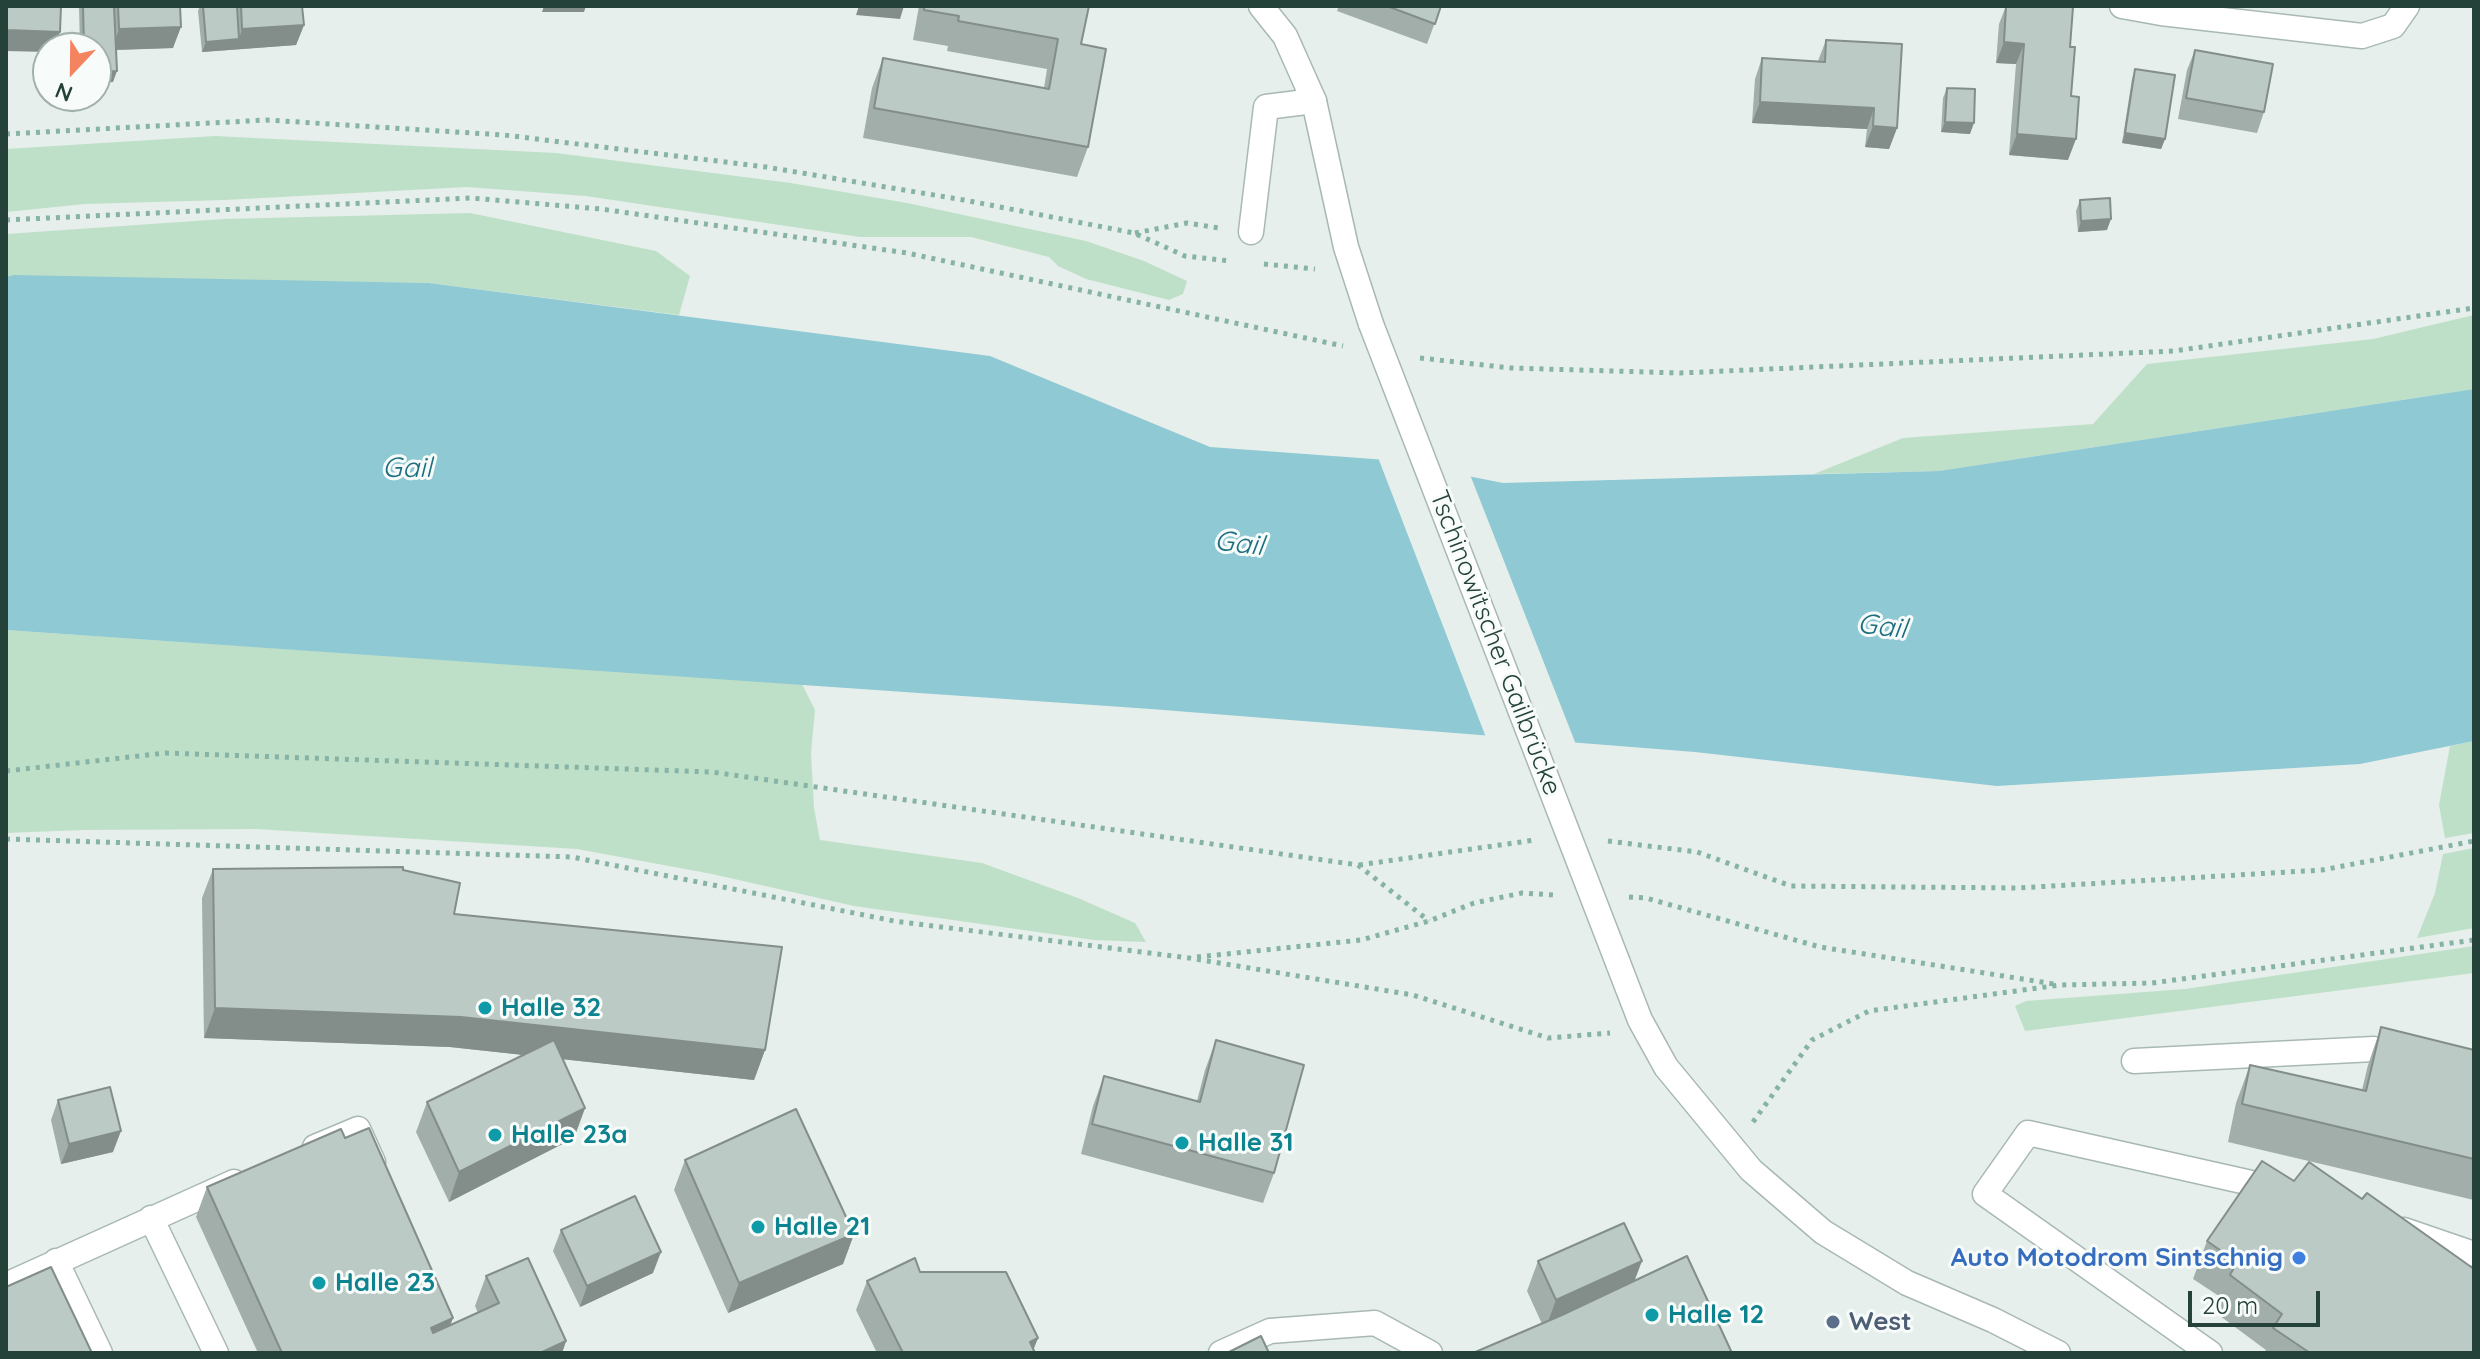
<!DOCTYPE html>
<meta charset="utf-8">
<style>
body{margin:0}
#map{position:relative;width:2480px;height:1359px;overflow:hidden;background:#e6efeb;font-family:Quicksand,sans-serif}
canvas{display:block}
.frame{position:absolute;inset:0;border:8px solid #24423a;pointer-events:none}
.north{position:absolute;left:32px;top:32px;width:80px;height:80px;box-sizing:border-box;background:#f7fbf9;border:2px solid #a3b1ad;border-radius:50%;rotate:202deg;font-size:22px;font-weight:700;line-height:32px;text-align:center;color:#24423a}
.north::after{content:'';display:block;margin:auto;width:28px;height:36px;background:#f4845f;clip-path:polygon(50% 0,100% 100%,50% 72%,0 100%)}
.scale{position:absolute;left:2188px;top:1291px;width:132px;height:36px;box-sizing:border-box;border:4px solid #24423a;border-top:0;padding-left:10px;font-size:24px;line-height:28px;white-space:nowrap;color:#24423a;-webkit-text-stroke:6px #f7fbf9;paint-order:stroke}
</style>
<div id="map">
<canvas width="2480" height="1359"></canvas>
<div class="frame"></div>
<div class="north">N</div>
<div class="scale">20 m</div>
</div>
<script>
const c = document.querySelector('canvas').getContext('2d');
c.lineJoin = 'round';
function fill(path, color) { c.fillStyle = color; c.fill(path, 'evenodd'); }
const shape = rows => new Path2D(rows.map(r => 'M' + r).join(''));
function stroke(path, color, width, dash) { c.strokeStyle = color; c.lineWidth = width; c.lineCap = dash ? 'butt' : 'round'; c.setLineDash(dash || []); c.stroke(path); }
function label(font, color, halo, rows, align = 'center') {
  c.font = font + ' Quicksand,sans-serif'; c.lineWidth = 6; c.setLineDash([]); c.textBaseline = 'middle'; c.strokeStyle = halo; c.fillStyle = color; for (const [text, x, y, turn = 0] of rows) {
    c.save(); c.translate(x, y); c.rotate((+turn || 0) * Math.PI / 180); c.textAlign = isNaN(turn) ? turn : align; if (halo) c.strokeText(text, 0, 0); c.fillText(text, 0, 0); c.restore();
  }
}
fill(shape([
 [215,136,556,153,791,183,907,203,1086,241,1144,261,1187,281,1183,294,1169,300,1086,279,1058,266,1049,257,971,237,860,237,586,196,467,187,225,200,85,204,6,212,6,149],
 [470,213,656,251,690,276,679,315,429,283,6,277,6,234,224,219],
 [2474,315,2474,389,1939,471,1814,474,1903,438,2093,424,2147,364,2373,339],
 [6,630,802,684,815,710,811,753,814,808,820,840,982,863,1078,898,1135,923,1146,942,1094,940,854,906,712,874,577,849,256,829,83,830,6,833],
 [2474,741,2474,833,2445,838,2439,805,2450,746],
 [2474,848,2474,928,2417,938,2435,893,2443,854],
 [2474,946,2474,973,2025,1031,2015,1006,2026,1001,2185,989]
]), '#bfe0c8');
fill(shape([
 [14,275,429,283,990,356,1210,447,1387,460,1503,483,1939,471,2474,389,2474,741,2360,764,1997,786,1695,752,1151,709,6,630,6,277]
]), '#8ec9d4');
fill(shape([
 [1377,455,1469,472,1577,747,1487,740]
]), '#e6efeb');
const lane = shape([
 [1251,232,1266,107,1314,101],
 [2134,1061,2374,1049,2405,1058],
 [315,1147,358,1129,373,1162],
 [151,1218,216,1353],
 [2404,1230,2474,1254],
 [56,1261,100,1353],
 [6,1285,234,1182],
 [1221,1353,1270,1331,1375,1323,1430,1353],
 [2210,1353,1985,1194,2028,1133,2278,1189]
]);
const street = shape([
 [1261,6,1285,36,1314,101,1346,247,1371,324],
 [2122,6,2161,13,2362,36,2393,26,2407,6],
 [1618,963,1640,1020,1666,1067,1751,1170,1823,1232,1907,1283,1993,1320,2058,1353]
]);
stroke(lane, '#a8b8b2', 27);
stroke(street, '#a8b8b2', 27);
stroke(shape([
 [6,134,266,120,504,135,766,167,964,200,1134,233,1185,256,1230,261],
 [6,220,471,198,601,209,907,253,1343,346],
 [1135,233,1187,223,1219,228],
 [1264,264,1315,269],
 [1420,358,1511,368,1680,373,2174,351,2474,308],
 [6,771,165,753,712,772,1358,865,1429,921],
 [6,839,572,857,894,921,1189,958,1413,995,1548,1038,1610,1033],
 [1608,841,1697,852,1791,886,2018,888,2322,870,2474,841],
 [1359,865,1535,840],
 [1629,897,1646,898,1820,947,2054,984],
 [1197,957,1361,940,1429,921,1474,903,1522,893,1555,895],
 [1753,1122,1812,1040,1869,1011,2060,985,2152,983,2474,940]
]), '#86b3a5', 5, [4, 6]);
stroke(lane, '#fff', 24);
stroke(street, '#fff', 24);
const streetBridge = shape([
 [1371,324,1618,963]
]);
stroke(streetBridge, '#a8b8b2', 27, []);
stroke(streetBridge, '#fff', 24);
fill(shape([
 [79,6,180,6,173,48,116,50,113,82,96,83,96,48,80,48],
 [200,6,302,6,304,25,296,45,202,52,198,11],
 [919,6,1089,6,1081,44,1088,147,1077,177,863,138,872,88,883,58,1044,88,1047,69,947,51,948,46,913,40],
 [1339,6,1441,6,1427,44,1337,11],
 [2006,6,2052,6,2070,47,2071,96,2068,160,2009,155,2016,64,1996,63,1999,24],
 [1826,40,1897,128,1889,149,1865,147,1867,129,1752,123,1755,79,1762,58,1818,61],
 [2195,50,2264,112,2257,133,2178,119,2187,70],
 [2135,69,2165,139,2161,149,2122,143,2132,79],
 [1947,88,1970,134,1941,132,1943,98],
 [2080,200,2107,230,2078,232,2076,211],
 [213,869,403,870,454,914,765,1050,754,1080,563,1059,585,1108,574,1138,449,1202,416,1132,427,1102,524,1055,450,1047,204,1038,202,898],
 [2381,1027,2474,1050,2474,1200,2228,1142,2236,1103,2250,1065,2362,1090,2368,1065],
 [1216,1040,1274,1173,1263,1203,1081,1154,1093,1106,1104,1076,1197,1101,1205,1070],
 [58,1100,113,1152,61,1164,51,1120],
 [685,1160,854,1234,843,1264,728,1313,674,1190],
 [207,1187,450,1325,478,1313,475,1306,486,1276,566,1341,562,1353,258,1353,196,1217],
 [561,1230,653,1273,580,1307,553,1251],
 [2207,1241,2474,1353,2264,1353,2266,1350,2216,1313,2222,1298,2193,1279],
 [1538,1261,1635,1280,1542,1324,1527,1291],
 [920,1272,1038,1338,1033,1350,1035,1353,877,1353,856,1310,867,1281]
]), '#a1aea9');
fill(shape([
 [544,6,586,6,584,12,542,12],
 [859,6,904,6,900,19,856,15],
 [304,25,296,45,202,52,206,42,239,39,242,29],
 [181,27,173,48,112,50,119,29],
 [6,30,60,32,54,48,48,48,48,52,6,51],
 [2004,42,2024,44,2016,64,1996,63],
 [117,71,113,82,96,83,96,72],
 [1760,102,1874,108,1867,129,1752,123],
 [1945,122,1974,123,1970,134,1941,132],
 [1873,126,1897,128,1889,149,1865,147],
 [2125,133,2165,139,2161,149,2122,143],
 [2017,134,2076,139,2068,160,2009,155],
 [2111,219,2107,230,2078,232,2081,221],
 [215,1008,461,1017,765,1050,754,1080,450,1047,204,1038],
 [585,1108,574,1138,449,1202,459,1172],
 [121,1131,113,1152,61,1164,69,1144],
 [854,1234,843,1264,728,1313,739,1283],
 [661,1252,653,1273,580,1307,587,1286],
 [1642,1261,1631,1290,1545,1330,1556,1300],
 [453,1318,442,1348,431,1328],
 [1038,1338,1032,1353,1030,1342],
 [566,1341,562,1353,540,1353]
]), '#838d89');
const building = shape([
 [6,6,61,6,60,32,6,30,6,6],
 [83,6,114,6,117,71,96,72,96,48,84,48,83,6],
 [118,6,180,6,181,27,119,29,118,6],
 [203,6,237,6,239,39,206,42,203,6],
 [241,6,302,6,304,25,242,29,241,6],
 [924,6,1089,6,1081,44,1106,49,1088,147,874,108,883,58,1049,89,1058,39,958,21,959,16,924,10,924,6],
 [1387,6,1441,6,1435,24,1387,6],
 [2006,6,2073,7,2070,47,2075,47,2071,96,2079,97,2076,139,2017,134,2024,44,2004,42,2006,6],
 [1826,40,1902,44,1897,128,1873,126,1874,108,1760,102,1762,58,1825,62,1826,40],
 [2195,50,2273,64,2264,112,2186,98,2195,50],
 [2135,69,2175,75,2165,139,2125,133,2135,69],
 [1947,88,1975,89,1974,123,1945,122,1947,88],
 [2110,198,2111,219,2081,221,2080,200,2110,198],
 [403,867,403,870,460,883,454,914,782,947,765,1050,461,1017,215,1008,213,869,403,867],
 [2381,1027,2474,1050,2474,1159,2242,1104,2250,1065,2366,1091,2381,1027],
 [554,1040,585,1108,459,1172,427,1102,554,1040],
 [1216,1040,1304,1065,1274,1173,1092,1124,1104,1076,1200,1102,1216,1040],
 [110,1087,121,1131,69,1144,58,1100,110,1087],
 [796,1109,854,1234,739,1283,685,1160,796,1109],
 [369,1128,453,1318,431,1328,433,1333,499,1303,486,1276,528,1258,566,1341,540,1353,282,1353,207,1187,341,1129,345,1138,369,1128],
 [2262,1161,2294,1181,2309,1162,2362,1199,2367,1193,2474,1269,2474,1353,2310,1353,2273,1328,2282,1314,2230,1275,2237,1262,2207,1241,2262,1161],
 [635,1196,661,1252,587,1286,561,1230,635,1196],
 [1624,1223,1642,1261,1556,1300,1538,1261,1624,1223],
 [1687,1256,1732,1353,1473,1353,1562,1315,1687,1256],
 [915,1258,920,1272,1006,1272,1038,1338,1030,1342,1035,1353,903,1353,867,1281,915,1258],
 [51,1267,92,1353,6,1353,6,1287,51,1267],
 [1261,1336,1269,1353,1227,1353,1261,1336]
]);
fill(building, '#bbcac4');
stroke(building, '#838d89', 2);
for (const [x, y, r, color] of [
 [485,1008,8,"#0f9aa8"],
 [495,1135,8,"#0f9aa8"],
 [1182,1143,8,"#0f9aa8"],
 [758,1227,8,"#0f9aa8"],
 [2299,1258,8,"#3f7fe0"],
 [319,1283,8,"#0f9aa8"],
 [1652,1315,8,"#0f9aa8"],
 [1833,1322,8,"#5c6f8a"]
]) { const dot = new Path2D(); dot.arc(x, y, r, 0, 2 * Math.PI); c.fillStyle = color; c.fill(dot); stroke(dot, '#f7fbf9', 3); }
label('26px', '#24423a', '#f7fbf9', [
 ["Tschinowitscher Gailbrücke",1495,643,69]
]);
label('bold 26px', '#0d838f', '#f7fbf9', [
 ["Halle 32",501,1008],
 ["Halle 23a",511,1135],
 ["Halle 31",1198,1143],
 ["Halle 21",774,1227],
 ["Halle 23",335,1283],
 ["Halle 12",1668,1315]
], 'left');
label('bold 26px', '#366cbe', '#f7fbf9', [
 ["Auto Motodrom Sintschnig",2283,1258]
], 'right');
label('bold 26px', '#4e5e75', '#f7fbf9', [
 ["West",1849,1322]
], 'left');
label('italic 28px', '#1c6f80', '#f7fbf9', [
 ["Gail",407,469],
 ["Gail",1239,544,7],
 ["Gail",1882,627,7]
]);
</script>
